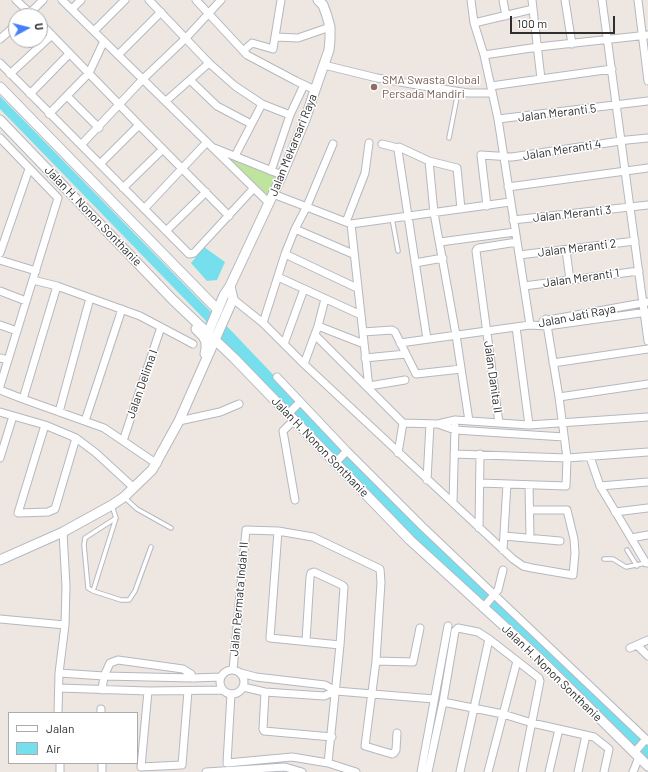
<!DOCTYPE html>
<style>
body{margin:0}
#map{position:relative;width:648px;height:772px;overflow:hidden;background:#eee7e1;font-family:Barlow,sans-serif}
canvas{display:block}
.legend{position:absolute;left:8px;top:712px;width:130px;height:52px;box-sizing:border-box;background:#fff;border:1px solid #ababab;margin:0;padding:5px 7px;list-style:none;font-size:12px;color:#2e2e2e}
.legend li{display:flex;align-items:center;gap:8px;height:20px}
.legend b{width:20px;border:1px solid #ababab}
.north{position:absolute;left:8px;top:8px;width:40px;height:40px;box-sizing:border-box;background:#fff;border:1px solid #ababab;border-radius:50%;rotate:83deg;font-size:11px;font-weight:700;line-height:16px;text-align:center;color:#2e2e2e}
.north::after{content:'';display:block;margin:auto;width:14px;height:18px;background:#447ef8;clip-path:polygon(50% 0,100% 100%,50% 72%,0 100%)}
.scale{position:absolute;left:510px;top:16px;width:105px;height:18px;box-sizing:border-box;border:2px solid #2e2e2e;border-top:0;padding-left:5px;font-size:12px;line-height:14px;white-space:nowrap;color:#2e2e2e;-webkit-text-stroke:3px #fff;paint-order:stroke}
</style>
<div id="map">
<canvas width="648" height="772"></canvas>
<ul class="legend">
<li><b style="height:5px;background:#fff"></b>Jalan</li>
<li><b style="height:11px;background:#76dfee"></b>Air</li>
</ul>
<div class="north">U</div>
<div class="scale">100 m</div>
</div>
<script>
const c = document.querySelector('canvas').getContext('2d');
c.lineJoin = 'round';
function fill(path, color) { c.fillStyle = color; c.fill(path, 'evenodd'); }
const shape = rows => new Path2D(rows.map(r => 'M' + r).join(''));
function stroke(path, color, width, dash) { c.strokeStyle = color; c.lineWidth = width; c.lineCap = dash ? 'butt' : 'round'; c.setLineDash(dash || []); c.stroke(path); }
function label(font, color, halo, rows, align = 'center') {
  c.font = font + ' Barlow,sans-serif'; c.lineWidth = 3; c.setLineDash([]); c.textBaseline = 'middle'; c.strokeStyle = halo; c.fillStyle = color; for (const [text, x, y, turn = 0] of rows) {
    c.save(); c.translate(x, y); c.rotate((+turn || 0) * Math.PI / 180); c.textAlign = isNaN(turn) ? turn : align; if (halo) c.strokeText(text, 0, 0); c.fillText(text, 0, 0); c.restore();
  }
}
fill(shape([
 [212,147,282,175,269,203]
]), '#bfe49e');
fill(shape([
 [0,96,212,313,208,323,0,109],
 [204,247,225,262,217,280,207,281,191,263],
 [565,662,648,741,648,766,554,674]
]), '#76dfee');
stroke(shape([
 [212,320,418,536,571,682]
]), '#76dfee', 13);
const service = shape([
 [449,138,458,92],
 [392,218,398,251],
 [124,497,137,509,171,528],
 [116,518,85,538,84,545,88,588,93,591,121,600,129,600,135,591,151,547],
 [627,550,637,566],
 [604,559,613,559,626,567,646,563],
 [93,591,116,518,112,506]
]);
const minor = shape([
 [16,0,33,16],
 [62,0,269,203],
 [149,0,209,63,235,86,262,104,290,115],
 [196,0,247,55,296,81,315,90],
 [471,0,474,23,484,55,498,119,530,325],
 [503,0,506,16],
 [532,0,541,79],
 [565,0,572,44],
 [602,0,648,341],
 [638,0,648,81],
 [72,9,81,0],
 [27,16,43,0],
 [40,23,139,125,229,216],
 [474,23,533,9],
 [94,31,125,0],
 [275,37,298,38,330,27],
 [0,39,16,25],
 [243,51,252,43,273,49,281,0],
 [118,55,161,12],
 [484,55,538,47,648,35],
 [0,63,189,254,194,253,253,189],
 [324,65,377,78,423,86,468,93,491,93],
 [10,74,52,35],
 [190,80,217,106,251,124],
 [491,86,612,69],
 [30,94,69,54],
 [67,96,99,128],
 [166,101,209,63],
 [49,114,89,73,104,41],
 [498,119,648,101],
 [0,138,58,198,0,386],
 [382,144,398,148],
 [81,145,143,79,186,38,221,0],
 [214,148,282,175],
 [235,156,262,104],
 [429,161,434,213,456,335,469,421],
 [100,164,139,125],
 [271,171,290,115,304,85],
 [508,187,648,168],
 [123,188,163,149],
 [273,194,351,224,510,202],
 [487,206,481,155,512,157,627,140,648,138],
 [144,209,207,142],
 [513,220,648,205],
 [346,222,365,173,369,143],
 [351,224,369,388],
 [295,229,353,254],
 [166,231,206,192],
 [440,242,515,232],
 [566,250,570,280],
 [0,253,29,169],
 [285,254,357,288],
 [519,255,635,241],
 [0,260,36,271],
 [415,263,443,258],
 [278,277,361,315],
 [33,280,57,286,140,316,193,344],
 [524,286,639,271],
 [0,291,26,301],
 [233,299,263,323,304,364,513,559,523,566,532,568,573,575,575,553,574,539,567,510,530,510],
 [543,321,648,302],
 [263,323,285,254,295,229,307,206,333,144],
 [0,325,17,331],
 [318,326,364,344],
 [516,327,529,425],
 [363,332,392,330,395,332,416,374,461,369],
 [315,335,403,423,438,424,455,430,564,437],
 [427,339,408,216,398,150,399,147,429,161,457,168,461,209],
 [400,343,530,325,547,326,648,312],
 [284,344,304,289],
 [0,358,8,360],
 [365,358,406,354],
 [553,363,648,349],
 [304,364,318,326,325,299],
 [277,377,347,451,422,526,648,741],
 [369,386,405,380],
 [0,390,23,399,104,428,157,464],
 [559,397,648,384],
 [23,399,57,286],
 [0,412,45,425,76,438,96,453,134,488],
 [59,412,90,298],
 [288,414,300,402],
 [294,420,283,431,295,500],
 [85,421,122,309],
 [179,421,220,412,239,404],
 [499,423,476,251,477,249,479,248,517,242],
 [438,424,455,420,529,425,648,417],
 [45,425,18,513,48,512,55,509,76,438],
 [123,441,161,327],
 [398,453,403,423],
 [454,454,567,458,648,452],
 [590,457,600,486,646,563,648,563],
 [0,458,13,416],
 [335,463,347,451],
 [427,480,430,424],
 [480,483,566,486,567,458,559,397,546,319],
 [529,485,530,538],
 [600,486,648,482],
 [453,503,455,426],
 [615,512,648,508],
 [479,528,480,454],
 [278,531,270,638,340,645],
 [504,536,560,541],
 [631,538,648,535],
 [503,550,507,484],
 [483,608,498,590,503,570],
 [0,619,65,625],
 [306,641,310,577,311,573,314,572,342,585,344,587,340,645,328,763],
 [637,645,648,656],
 [630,648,648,640],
 [376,661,413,662,420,628],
 [233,670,246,530,278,531,313,537,380,569,381,582,376,661,365,746,392,754,394,753,396,750,397,733],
 '220 682a12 12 0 1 1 24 0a12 12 0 1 1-24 0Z',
 [59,673,104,676,193,678,221,677],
 [241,673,256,677,325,685,336,691,434,699],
 [243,687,265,692,324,696,336,691],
 [59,688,148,691,223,690],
 [102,690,104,676,110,663,118,660,183,669,191,674,193,678],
 [148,691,141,767,182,765,188,691],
 [265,692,263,729,264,731,332,737],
 [231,694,227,763,292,757,328,763,356,772],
 [443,702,503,714,532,723,594,737,609,749,604,772],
 [101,709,101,713],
 [58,713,59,673,65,625,66,586,63,532],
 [634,753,646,739],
 [60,763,60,772],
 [102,763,102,772],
 [206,772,285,767,302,772],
 [421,772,448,626],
 [428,772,443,702,455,631,458,628,478,632,489,639,539,678,540,681,522,772],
 [460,772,489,639],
 [488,772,517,661],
 [549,772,559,729],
 [578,772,586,735],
 [633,772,639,757]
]);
const tertiary = shape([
 [0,87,218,310],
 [0,120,173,300,234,358,410,540,539,658,648,766],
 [196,329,203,336,206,342,206,349,205,354],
 [208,333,224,295,230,286,282,175,305,120,315,90,329,50,330,39,330,27,327,16,323,5,318,0],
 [0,560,63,532,112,505,124,497,152,470,179,421,233,299,230,286]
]);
stroke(service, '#b4b8c0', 5.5);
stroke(minor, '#b4b8c0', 9);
stroke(tertiary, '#b4b8c0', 11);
stroke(service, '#fff', 3.5);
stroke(minor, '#fff', 7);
stroke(tertiary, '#fff', 9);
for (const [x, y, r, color] of [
 [374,87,4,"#8d6e63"]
]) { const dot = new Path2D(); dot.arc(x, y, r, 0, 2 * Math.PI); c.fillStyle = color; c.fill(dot); stroke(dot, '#fff', 1.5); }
label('12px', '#785e54', '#fff', [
 ["SMA Swasta Global",382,80],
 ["Persada Mandiri",382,94]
], 'left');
label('12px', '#2e2e2e', '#fff', [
 ["Jalan Meranti 5",557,113,-7],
 ["Jalan Mekarsari Raya",293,145,-68],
 ["Jalan Meranti 4",562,150,-9],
 ["Jalan Meranti 3",572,214,-6],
 ["Jalan H. Nonon Sonthanie",93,216,46],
 ["Jalan Meranti 2",577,248,-7],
 ["Jalan Meranti 1",581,278,-8],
 ["Jalan Jati Raya",577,316,-11],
 ["Jalan Danita II",493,377,82],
 ["Jalan Delima I",142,384,-71],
 ["Jalan H. Nonon Sonthanie",320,447,46],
 ["Jalan Permata Indah II",239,599,-85],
 ["Jalan H. Nonon Sonthanie",552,673,44]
]);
</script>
